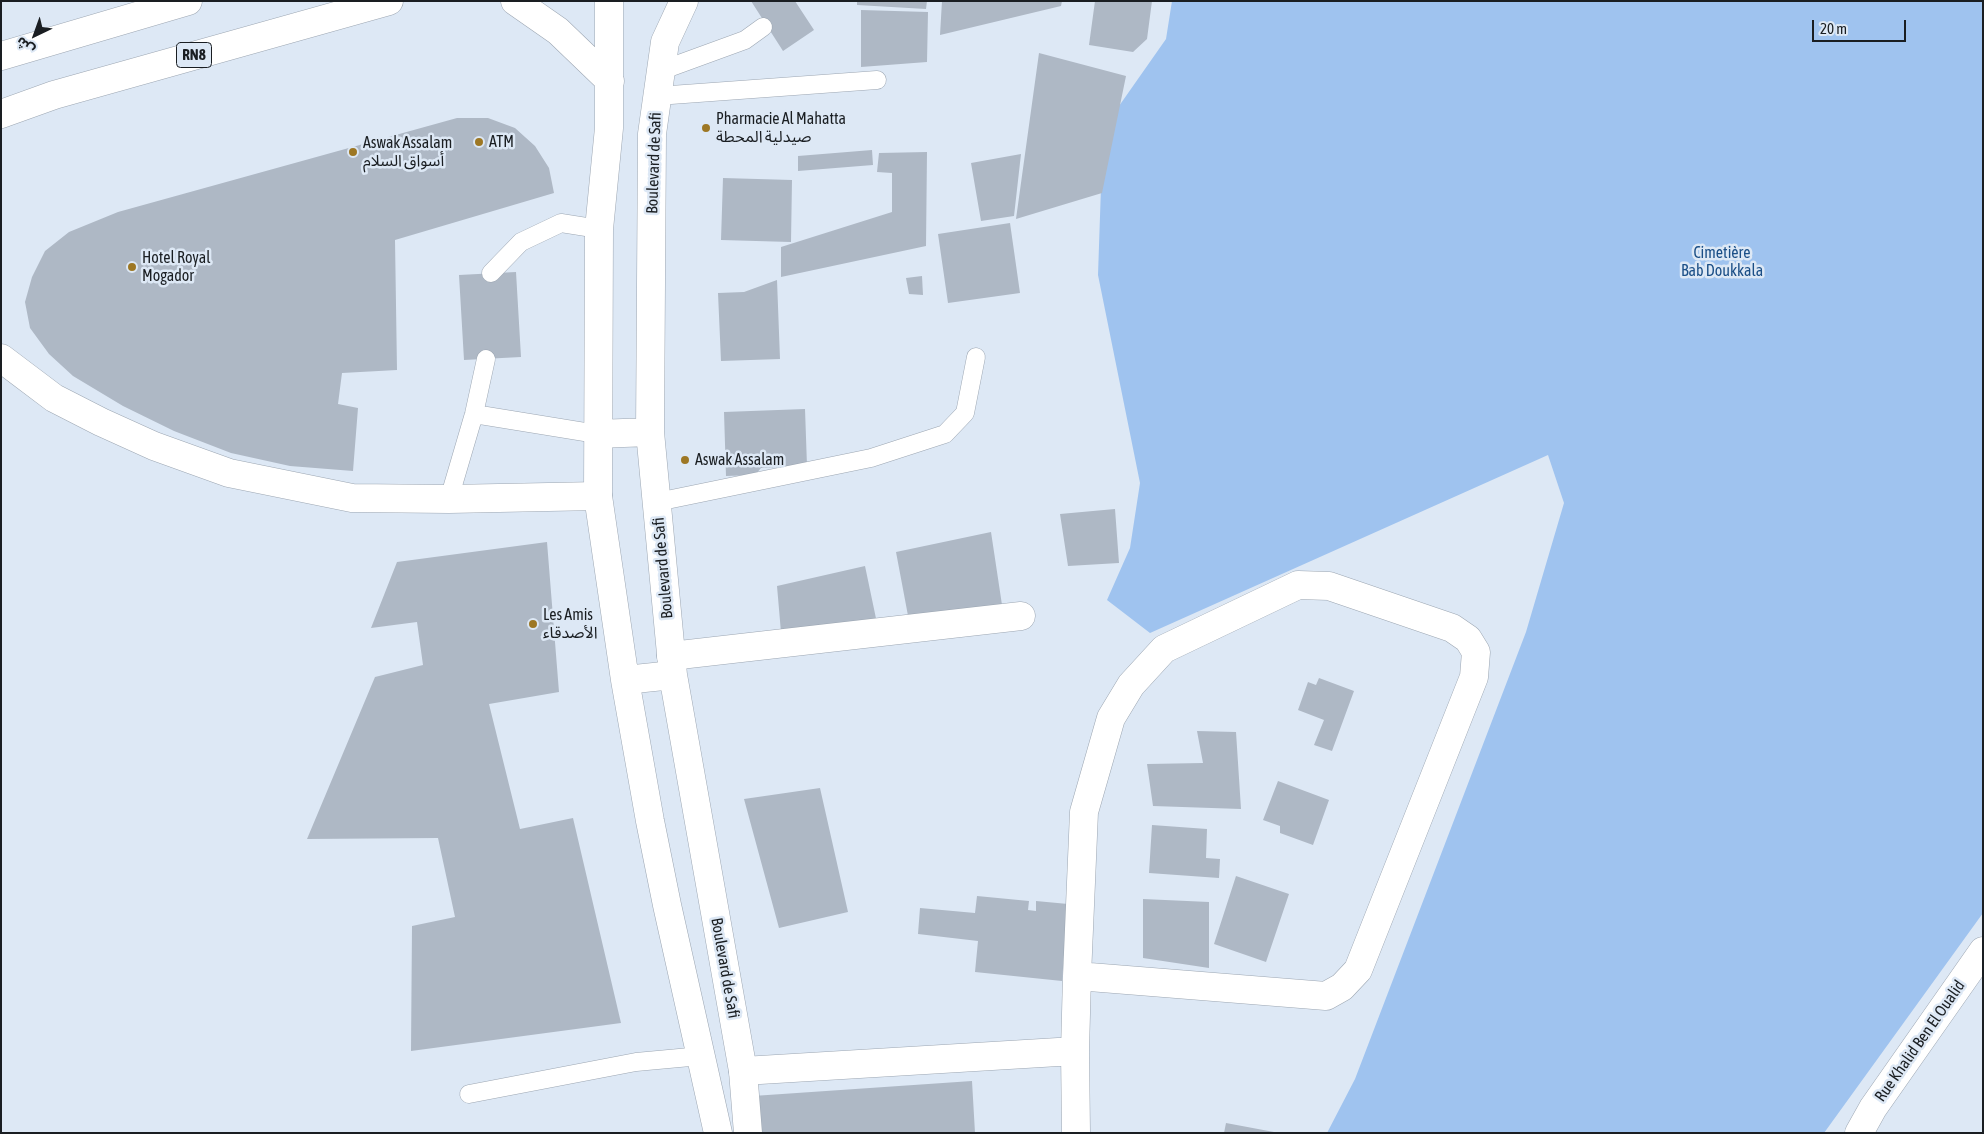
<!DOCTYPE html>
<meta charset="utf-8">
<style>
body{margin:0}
#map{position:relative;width:1984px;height:1134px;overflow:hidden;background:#dde8f5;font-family:"Asap Condensed","Noto Sans Arabic",sans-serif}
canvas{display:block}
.frame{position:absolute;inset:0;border:2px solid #1a1e22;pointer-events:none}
.north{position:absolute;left:10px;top:10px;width:50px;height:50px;-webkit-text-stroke:4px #dde8f5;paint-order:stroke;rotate:222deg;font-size:14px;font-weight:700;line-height:20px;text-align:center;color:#1a1e22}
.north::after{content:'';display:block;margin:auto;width:18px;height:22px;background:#1a1e22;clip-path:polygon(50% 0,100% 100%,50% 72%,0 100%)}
.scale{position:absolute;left:1812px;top:20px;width:94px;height:22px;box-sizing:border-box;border:2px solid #1a1e22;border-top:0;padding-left:6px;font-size:15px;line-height:18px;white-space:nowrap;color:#1a1e22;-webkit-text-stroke:4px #dde8f5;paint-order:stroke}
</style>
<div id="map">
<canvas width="1984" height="1134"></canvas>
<div class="frame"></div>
<div class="north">ش</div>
<div class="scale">20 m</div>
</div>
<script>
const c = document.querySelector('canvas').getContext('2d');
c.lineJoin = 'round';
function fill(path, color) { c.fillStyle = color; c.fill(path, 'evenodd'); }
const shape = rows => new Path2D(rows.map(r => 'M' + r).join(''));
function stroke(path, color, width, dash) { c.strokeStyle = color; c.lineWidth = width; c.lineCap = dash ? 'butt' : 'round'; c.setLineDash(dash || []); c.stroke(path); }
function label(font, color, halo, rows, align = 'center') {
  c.font = font + ' "Asap Condensed","Noto Sans Arabic",sans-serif'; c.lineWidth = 5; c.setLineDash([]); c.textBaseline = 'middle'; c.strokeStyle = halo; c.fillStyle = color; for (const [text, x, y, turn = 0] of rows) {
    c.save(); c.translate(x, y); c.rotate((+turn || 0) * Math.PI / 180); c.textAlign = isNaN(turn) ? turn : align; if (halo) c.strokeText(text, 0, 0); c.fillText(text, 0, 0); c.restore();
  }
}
fill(shape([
 [1172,1,1983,1,1983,913,1824,1133,1327,1133,1355,1079,1526,632,1564,503,1548,455,1150,633,1107,600,1130,548,1140,483,1098,275,1101,187,1119,106,1166,39]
]), '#9fc3ef');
fill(shape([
 [751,1,795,1,814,30,783,51],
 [857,1,927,1,926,9,857,5],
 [942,1,1062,1,1061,6,940,35],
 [1095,1,1152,1,1147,39,1133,52,1089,45],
 [861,10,928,12,927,62,861,67],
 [1039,53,1126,76,1102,193,1016,219],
 [457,118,488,118,515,128,535,146,549,168,554,193,395,240,397,370,342,373,338,404,358,408,353,471,290,466,231,453,174,431,123,406,73,376,49,354,30,328,25,302,32,277,45,251,69,232,118,212],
 [872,150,873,165,798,171,798,156],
 [927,152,926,246,781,277,781,247,892,212,892,173,877,172,879,153],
 [1021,154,1014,216,981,221,971,163],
 [723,178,792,180,791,242,721,240],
 [1010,223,1020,293,948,303,938,234],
 [516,272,521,357,464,360,459,275],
 [922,276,923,295,909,294,906,278],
 [777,280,780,359,721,361,718,293,744,292],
 [805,409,807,466,761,468,755,475,726,476,724,412],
 [1115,509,1119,563,1068,566,1060,514],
 [991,532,1002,605,909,621,896,552],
 [547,542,559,692,489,704,520,829,573,818,621,1023,411,1051,412,926,455,917,438,838,307,839,375,677,423,665,417,622,371,628,397,562],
 [865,566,878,628,782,644,777,586],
 [1319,678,1354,691,1332,751,1314,745,1324,720,1298,710,1308,682,1316,685],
 [1197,731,1236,732,1241,809,1153,806,1147,764,1203,763],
 [1278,781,1329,800,1313,845,1280,833,1280,826,1263,820],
 [820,788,848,912,779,928,744,799],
 [1152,825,1207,829,1206,858,1220,859,1219,878,1149,873],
 [1236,876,1289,894,1266,962,1214,944],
 [977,896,1029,901,1028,910,1036,911,1036,901,1068,904,1062,981,975,972,978,941,918,934,920,908,975,913],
 [1143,899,1209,902,1209,968,1143,958],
 [972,1081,975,1133,757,1133,753,1096],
 [1226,1123,1274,1132,1274,1133,1224,1133]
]), '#aeb8c5');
const lane = shape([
 [660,71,745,40,763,27],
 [657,96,877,80],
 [491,273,521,242,561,223,599,229],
 [474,414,597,434],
 [449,499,474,414,486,359],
 [657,502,871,458,945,434,965,413,976,357],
 [469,1094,636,1062,701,1056]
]);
const street = shape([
 [1,358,54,398,101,422,154,446,229,473,352,498,449,499,598,496],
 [671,656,1021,616],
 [743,1071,1075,1051],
 [1076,1133,1075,1051,1077,976,1084,812,1111,718,1131,685,1164,649,1298,585,1329,586,1452,628,1468,639,1476,652,1474,677,1358,970,1342,987,1326,996,1077,976],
 [1859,1133,1873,1108,1983,951]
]);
const primary = shape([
 [515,1,558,31,610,81],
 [609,1,609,128,599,229,598,496,625,680,650,821,667,905,718,1133],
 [684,1,665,42,652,134,650,432,673,675,743,1071,748,1133],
 [1,56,188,1],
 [1,114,54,95,389,1],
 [597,434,650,432],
 [625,680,673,675]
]);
stroke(lane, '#9ca6b2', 19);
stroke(street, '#9ca6b2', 29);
stroke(primary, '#9ca6b2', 29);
stroke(lane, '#fff', 18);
stroke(street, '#fff', 28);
stroke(primary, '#fff', 28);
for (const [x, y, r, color] of [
 [706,128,5,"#9d7724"],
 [479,142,5,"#9d7724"],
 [353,152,5,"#9d7724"],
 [132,267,5,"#9d7724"],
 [685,460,5,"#9d7724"],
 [533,624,5,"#9d7724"]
]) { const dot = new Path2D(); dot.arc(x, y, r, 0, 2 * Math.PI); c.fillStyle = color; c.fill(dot); stroke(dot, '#dde8f5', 2); }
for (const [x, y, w] of [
 [194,55,35]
]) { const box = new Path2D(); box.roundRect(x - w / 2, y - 12.5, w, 25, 4); c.fillStyle = '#dde8f5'; c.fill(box); stroke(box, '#1a1e22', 1); }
label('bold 15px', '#1a1e22', null, [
 ["RN8",194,55]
]);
label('16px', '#1a1e22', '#dde8f5', [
 ["Pharmacie Al Mahatta",716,119],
 ["صيدلية المحطة",716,137],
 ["ATM",489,142],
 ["Aswak Assalam",363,143],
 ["أسواق السلام",363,161],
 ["Hotel Royal",142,258],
 ["Mogador",142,276],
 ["Aswak Assalam",695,460],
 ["Les Amis",543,615],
 ["الأصدقاء",543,633]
], 'left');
label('16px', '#1a1e22', '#dde8f5', [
 ["Boulevard de Safi",654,163,-88],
 ["Boulevard de Safi",663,568,-95],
 ["Boulevard de Safi",725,968,80],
 ["Rue Khalid Ben El Oualid",1920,1041,-55]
]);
label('16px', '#1b4f87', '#dde8f5', [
 ["Cimetière",1722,253],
 ["Bab Doukkala",1722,271]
]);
</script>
